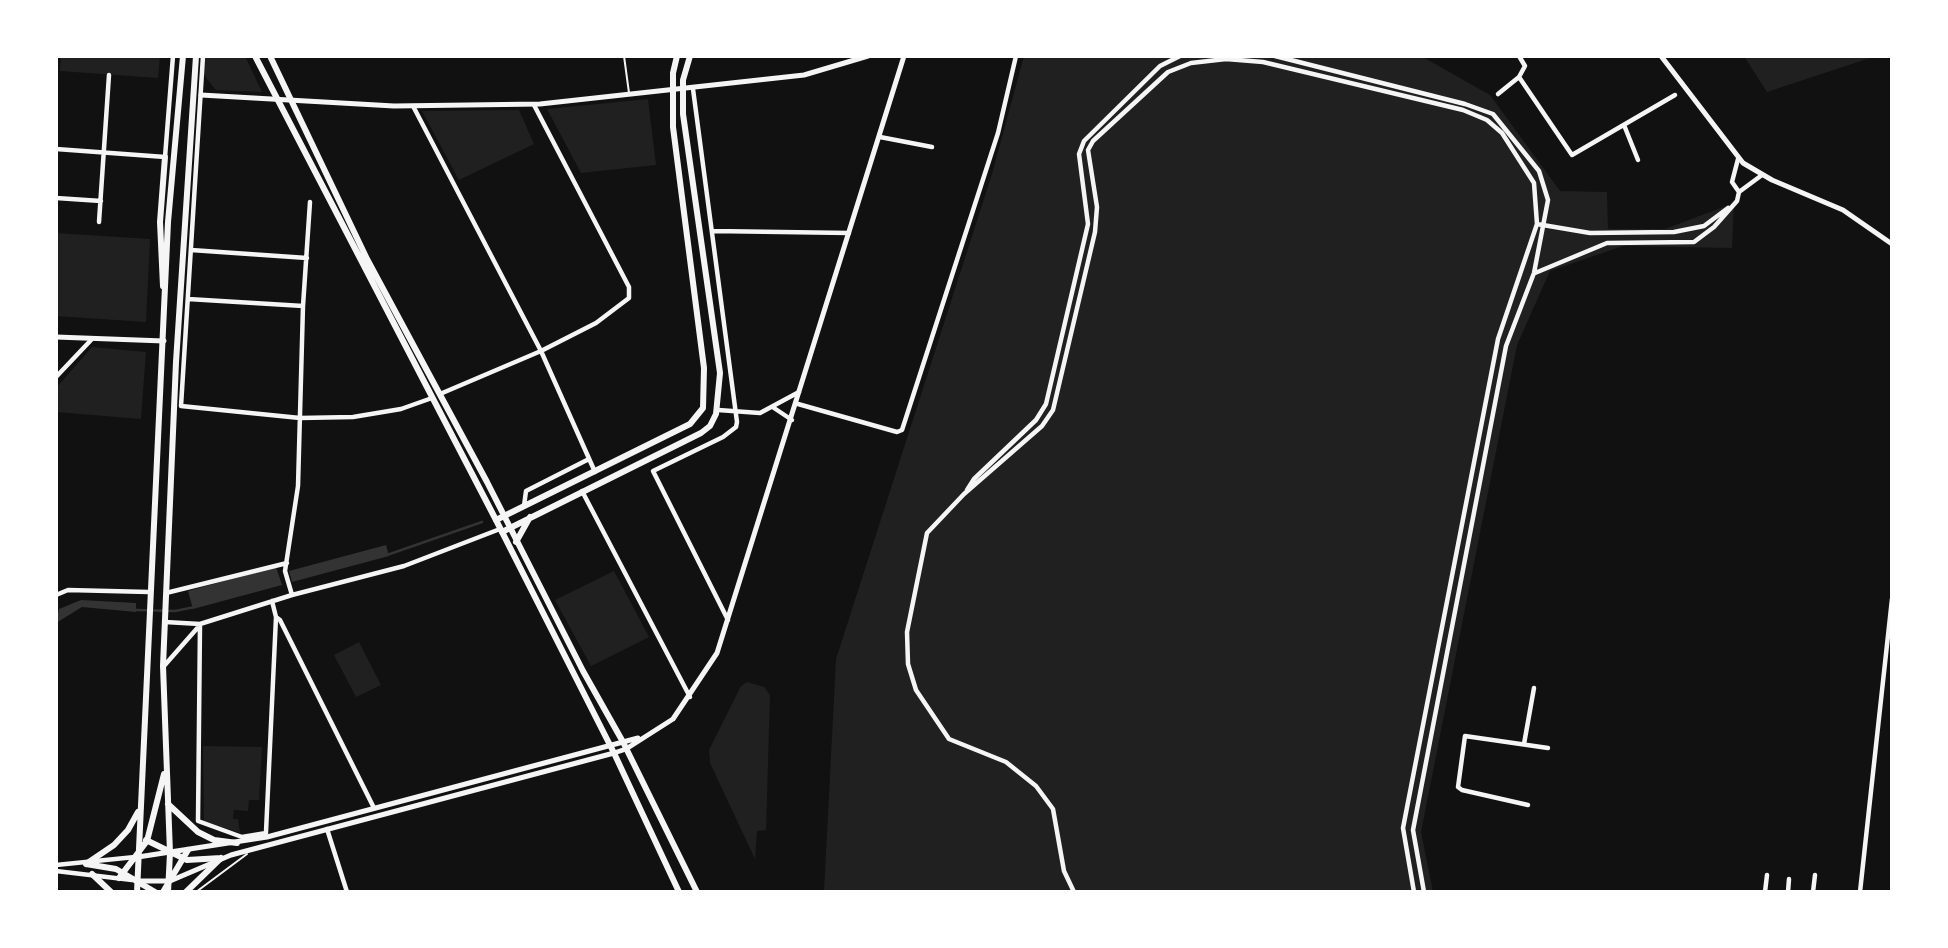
<!DOCTYPE html>
<style>
body{margin:0}
#map{position:relative;width:1948px;height:948px;overflow:hidden;background:#111;font-family:Mulish,sans-serif}
canvas{display:block}
.frame{position:absolute;inset:0;border:58px solid #fff;pointer-events:none}
</style>
<div id="map">
<canvas width="1948" height="948"></canvas>
<div class="frame"></div>
</div>
<script>
const c = document.querySelector('canvas').getContext('2d');
c.lineJoin = 'round';
function fill(path, color) { c.fillStyle = color; c.fill(path, 'evenodd'); }
const shape = rows => new Path2D(rows.map(r => 'M' + r).join(''));
function stroke(path, color, width, dash) { c.strokeStyle = color; c.lineWidth = width; c.lineCap = dash ? 'butt' : 'round'; c.setLineDash(dash || []); c.stroke(path); }
fill(shape([
 [61,56,160,56,158,78,60,71],
 [205,56,245,56,262,92,216,90,203,74],
 [1024,56,1421,56,1490,95,1560,191,1607,192,1608,229,1665,229,1734,203,1732,248,1623,246,1550,271,1517,345,1421,832,1433,892,824,892,836,659,992,174],
 [1744,56,1876,56,1767,92],
 [648,99,656,165,581,173,547,109],
 [519,110,534,144,459,180,422,111],
 [56,233,150,239,146,322,56,316],
 [92,347,146,352,141,419,56,412,56,388],
 [614,571,649,637,591,666,555,600],
 [359,642,381,685,356,697,334,655],
 [747,682,764,687,770,695,766,830,757,831,755,859,710,763,709,750,741,686],
 [203,746,262,747,259,800,249,800,248,811,234,810,233,819,238,819,240,833,204,821]
]), '#202020');
fill(shape([
 [386,545,389,556,292,582,289,571],
 [276,567,282,585,193,609,188,591],
 [81,600,136,603,136,612,82,607,56,623,59,609]
]), '#333');
stroke(shape([
 [387,555,482,522],
 [136,610,175,611,195,607]
]), '#333', 2.5);
stroke(shape([
 [624,56,629,93],
 [196,892,247,854]
]), '#f5f5f5', 2);
stroke(shape([
 [1275,56,1465,104,1493,114,1539,171,1548,200,1534,273,1506,346,1413,830,1424,892],
 [1519,56,1525,66,1519,77,1572,155,1675,95],
 [693,89,737,422,736,427,723,437,653,471,728,620],
 [1498,94,1519,77],
 [413,106,541,351,595,472],
 [1624,125,1638,160],
 [880,137,932,147],
 [56,149,165,157,173,56],
 [1738,159,1732,182,1739,192],
 [56,198,101,201],
 [99,222,109,75],
 [1537,224,1590,233,1674,232,1704,226,1728,208],
 [713,231,849,233],
 [191,250,307,258],
 [1535,273,1607,243,1694,242,1714,227,1737,201,1739,192,1762,175],
 [188,299,303,306],
 [56,377,92,339],
 [440,394,541,351,596,323,629,298,629,287,534,105],
 [798,404,897,432,902,430,998,133,1016,56],
 [181,406,203,56],
 [181,406,300,418,353,417,401,409,432,398],
 [774,408,792,420],
 [718,410,760,413,799,392],
 [967,490,974,479,1036,420,1046,404,1088,224,1079,154,1084,141,1160,66,1180,56],
 [582,491,690,697],
 [524,506,526,491,589,459],
 [166,593,287,563],
 [56,595,68,590,149,592],
 [292,595,285,571,298,486,303,306,310,202],
 [272,601,276,617,280,620,374,808],
 [165,622,200,624,292,595,404,566,500,529],
 [200,624,198,821,242,837,266,833],
 [164,666,200,625],
 [1524,744,1534,688],
 [1528,805,1462,790,1458,787,1465,736,1548,748],
 [327,829,347,892],
 [266,832,276,617],
 [56,865,135,857],
 [56,871,132,880],
 [1074,892,1064,871,1053,809,1036,786,1006,762,949,739,916,690,908,664,907,632,927,533,964,494,1042,426,1053,410,1095,232,1097,207,1088,150,1093,141,1168,72,1191,63,1226,59,1263,62,1463,110,1487,120,1502,133,1534,183,1537,224,1498,339,1403,828,1414,892],
 [1765,892,1767,875],
 [1788,892,1789,879],
 [1813,892,1815,875],
 [1860,892,1892,599]
]), '#f5f5f5', 4.5);
stroke(shape([
 [1661,56,1743,163,1772,180,1843,210,1892,244],
 [201,95,394,106,540,104,804,75,868,56],
 [56,337,164,341],
 [138,857,267,837,638,738],
 [137,881,170,881,231,855,614,753,626,749,673,719,717,653,904,56]
]), '#f5f5f5', 5);
stroke(shape([
 [496,520,690,424,703,408,704,368,673,127,673,73,677,56],
 [502,532,701,433,710,426,716,414,720,373,683,114,683,80,690,56],
 [516,542,530,517]
]), '#f5f5f5', 6);
stroke(shape([
 [255,56,496,520,614,753,679,892],
 [270,56,367,259,487,482,583,671,623,742,697,892],
 [163,286,160,222,165,157],
 [168,804,198,832,214,840,237,843],
 [146,840,187,860,221,858],
 [86,864,114,845,128,830,138,812],
 [86,864,116,869,155,892],
 [92,874,111,892],
 [119,878,147,841,164,774],
 [137,892,168,222,183,56],
 [163,892,188,850],
 [168,892,170,853,163,666,176,362,196,56],
 [186,892,221,858]
]), '#f5f5f5', 6);
</script>
